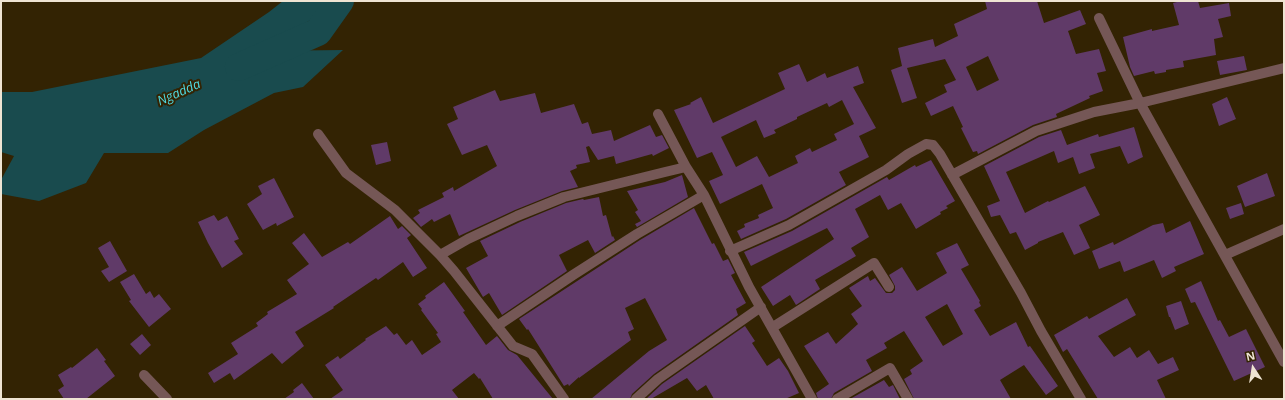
<!DOCTYPE html>
<style>
body{margin:0}
#map{position:relative;width:1285px;height:400px;overflow:hidden;background:#332303;font-family:"Open Sans",sans-serif}
canvas{display:block}
.frame{position:absolute;inset:0;border:2px solid #efe4d3;pointer-events:none}
.north{position:absolute;left:1233px;top:348px;width:40px;height:40px;-webkit-text-stroke:3px #332303;paint-order:stroke;rotate:348deg;font-size:11px;font-weight:700;line-height:16px;text-align:center;color:#efe4d3}
.north::after{content:'';display:block;margin:auto;width:14px;height:18px;background:#efe4d3;clip-path:polygon(50% 0,100% 100%,50% 72%,0 100%)}
</style>
<div id="map">
<canvas width="1285" height="400"></canvas>
<div class="frame"></div>
<div class="north">N</div>
</div>
<script>
const c = document.querySelector('canvas').getContext('2d');
c.lineJoin = 'round';
function fill(path, color) { c.fillStyle = color; c.fill(path, 'evenodd'); }
const shape = rows => new Path2D(rows.map(r => 'M' + r).join(''));
function stroke(path, color, width, dash) { c.strokeStyle = color; c.lineWidth = width; c.lineCap = dash ? 'butt' : 'round'; c.setLineDash(dash || []); c.stroke(path); }
function label(font, color, halo, rows, align = 'center') {
  c.font = font + ' "Open Sans",sans-serif'; c.lineWidth = 4; c.setLineDash([]); c.textBaseline = 'middle'; c.strokeStyle = halo; c.fillStyle = color; for (const [text, x, y, turn = 0] of rows) {
    c.save(); c.translate(x, y); c.rotate((+turn || 0) * Math.PI / 180); c.textAlign = isNaN(turn) ? turn : align; if (halo) c.strokeText(text, 0, 0); c.fillText(text, 0, 0); c.restore();
  }
}
fill(shape([
 [283,1,342,1,259,51,343,50,303,87,274,93,204,130,168,153,104,153,86,183,39,201,1,194,1,180,14,156,1,152,1,92,32,92,201,58,269,12]
]), '#194b4e');
stroke(shape([
 [239,67,318,32,340,1]
]), '#194b4e', 28);
fill(shape([
 [985,1,1037,1,1044,23,1080,10,1086,24,1068,31,1076,54,1099,49,1106,71,1097,73,1103,91,1089,96,1090,98,1056,114,1057,117,1033,125,978,154,977,151,973,152,961,128,963,127,953,106,931,116,925,103,947,92,944,85,956,80,945,59,907,68,917,98,902,103,891,70,902,66,898,48,933,39,935,47,958,36,954,24,987,9],
 [988,56,999,80,977,91,966,67],
 [1181,1,1198,1,1200,8,1229,3,1231,16,1218,19,1223,37,1214,39,1216,55,1183,61,1184,67,1166,70,1166,72,1155,74,1154,71,1134,76,1130,67,1123,37,1152,29,1152,31,1179,25,1173,3],
 [1244,56,1247,70,1220,75,1217,61],
 [799,64,807,82,825,73,827,78,858,66,864,83,853,87,876,128,859,136,869,157,839,172,846,185,786,219,741,239,737,231,745,227,744,224,759,218,758,215,773,208,762,184,720,204,709,181,723,175,712,152,697,158,674,110,691,104,690,103,701,97,713,123,785,89,778,73],
 [842,100,854,124,834,134,837,140,812,152,810,148,795,156,798,163,769,177,757,156,736,167,721,137,756,120,764,138,776,133,774,130,797,119,797,117,827,103,829,107],
 [495,90,500,101,535,93,541,113,574,104,582,124,588,122,592,134,611,130,614,141,650,125,656,137,662,135,669,148,653,156,652,154,616,164,614,156,598,160,589,146,586,147,590,162,576,165,577,168,570,171,578,187,562,191,515,210,459,236,450,214,434,222,432,219,421,227,413,218,420,213,418,210,444,197,442,193,453,187,454,191,497,166,487,145,462,155,447,124,458,119,453,107],
 [1227,97,1236,119,1219,126,1212,104],
 [1134,127,1143,157,1128,164,1120,146,1090,154,1095,168,1079,174,1073,157,1058,163,1054,151,1006,172,1025,213,1048,201,1049,202,1085,186,1100,215,1079,225,1090,248,1074,255,1063,232,1038,242,1038,243,1025,250,1016,232,1010,234,1000,215,991,217,987,206,1000,201,984,166,1039,137,1061,130,1067,145,1098,134,1099,137],
 [387,142,391,161,376,165,371,145],
 [931,160,955,201,946,206,948,208,940,212,941,214,916,229,901,203,888,210,880,195,855,209,869,237,851,248,856,256,815,280,820,289,796,305,790,295,773,306,761,287,834,239,827,228,751,266,744,252,792,231,887,177,889,180,915,165,916,167],
 [1267,173,1275,196,1245,207,1237,186],
 [682,175,688,197,637,227,635,224,641,221,635,212,638,210,627,191,665,182],
 [274,178,294,217,277,226,276,223,263,230,247,204,262,194,258,186],
 [599,197,603,216,606,215,612,237,613,236,615,240,595,253,588,240,559,255,567,271,502,315,489,293,483,297,466,268,488,256,480,241,520,222,566,203,583,199,584,200],
 [1241,203,1244,214,1230,219,1226,208],
 [694,208,712,244,714,243,723,261,728,259,735,273,731,275,746,303,736,309,738,315,654,374,632,394,630,399,591,399,649,351,667,340,645,298,625,308,634,329,628,332,631,340,579,378,579,377,569,386,568,384,564,386,528,329,527,330,519,319,640,240],
 [214,215,218,221,227,216,239,239,234,241,243,254,222,268,208,243,198,222],
 [390,216,398,229,402,226,411,235,407,238,427,268,413,277,403,262,378,280,376,278,333,307,334,308,295,332,304,346,282,364,272,353,234,380,230,373,214,383,208,373,238,354,231,343,258,326,256,323,268,314,267,312,297,294,287,280,309,264,292,243,304,233,322,257,348,242,350,244],
 [1190,221,1204,254,1174,267,1176,271,1162,278,1154,260,1124,272,1120,261,1099,269,1092,251,1113,242,1114,245,1153,225,1163,223,1166,233],
 [110,241,127,271,109,282,101,271,109,267,98,248],
 [957,243,969,265,961,269,980,301,979,302,981,306,974,310,990,336,1016,322,1028,347,1030,346,1058,386,1046,395,1024,365,1000,380,1011,399,914,399,904,379,912,374,910,370,923,361,904,331,884,343,887,348,866,360,872,371,834,393,831,399,818,399,816,393,829,384,804,346,828,332,836,344,858,324,851,314,862,306,849,288,868,276,870,281,875,278,886,293,892,293,895,290,895,286,889,275,902,267,917,291,947,273,936,253],
 [947,304,963,334,943,346,925,317],
 [134,274,146,294,150,291,154,298,159,294,171,309,149,327,129,301,131,300,120,282],
 [1201,281,1218,321,1220,320,1229,337,1246,329,1265,367,1234,381,1195,302,1191,303,1185,289],
 [444,282,465,311,463,312,486,345,497,336,508,350,517,355,553,399,493,399,480,378,479,379,474,373,452,390,459,399,330,399,343,390,325,365,338,356,340,359,366,340,365,339,386,326,394,335,397,333,406,345,412,340,422,355,441,342,436,334,438,333,421,310,422,309,418,304,426,298,425,296],
 [1127,298,1136,315,1098,336,1114,357,1130,347,1137,358,1149,350,1158,364,1173,357,1179,370,1157,380,1166,399,1098,399,1067,349,1063,352,1054,335,1087,316,1089,319],
 [1181,301,1189,324,1175,330,1170,317,1169,317,1166,306],
 [745,326,755,341,752,343,767,366,779,358,788,371,799,393,785,399,714,399,706,385,697,391,687,378,651,399,646,399,662,384],
 [142,334,151,345,140,355,130,344],
 [97,348,106,360,104,361,115,376,86,399,64,399,58,390,64,386,58,375,71,367,72,368],
 [884,380,889,387,893,385,900,399,850,399],
 [302,383,314,399,284,399,294,392,293,390]
]), '#603a68');
stroke(shape([
 [1099,18,1140,103,1284,362],
 [658,114,686,167],
 [318,134,346,173,395,210,440,255,454,271,513,346,532,354,564,399],
 [952,175,1036,131,1094,112,1140,103,1284,68],
 [730,251,789,225,886,170,908,154,926,144,933,145,940,154,1021,293,1041,331,1081,399],
 [440,255,468,239,517,216,564,197,665,172,686,167,704,195],
 [1225,255,1284,229],
 [497,326,573,275,637,234,704,195,749,287,812,399],
 [773,327,874,263,889,287],
 [144,375,167,399],
 [636,399,658,379,761,307],
 [837,399,890,368,908,399]
]), '#755756', 10);
label('italic 13px', '#4fdbe3', '#332303', [
 ["Ngadda",179,93,-24]
]);
</script>
